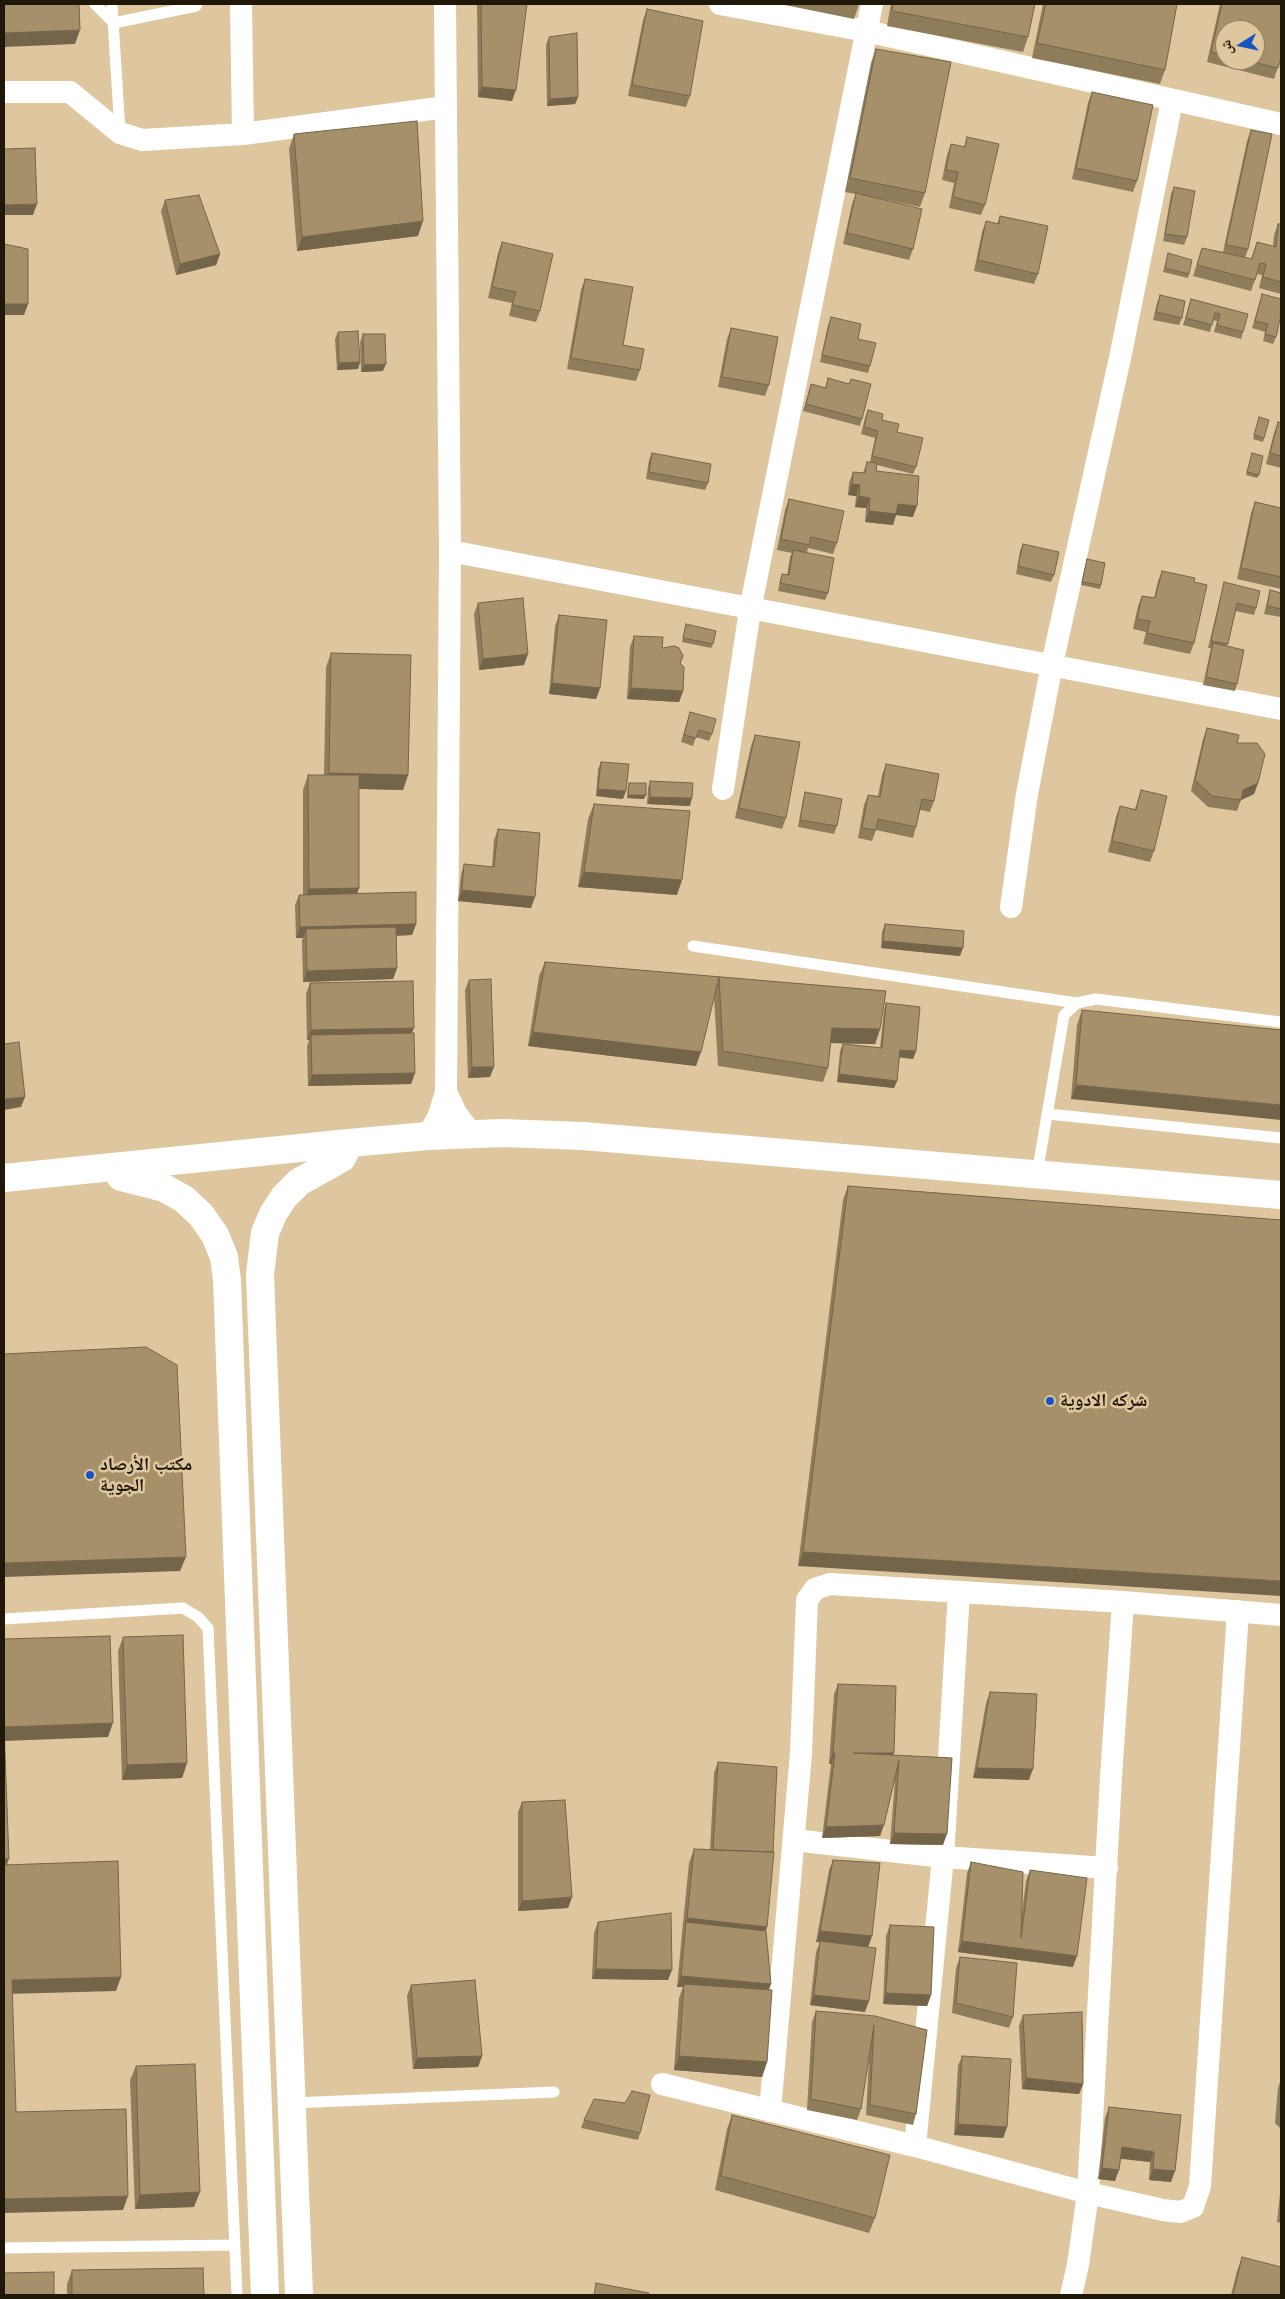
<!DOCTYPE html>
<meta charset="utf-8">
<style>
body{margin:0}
#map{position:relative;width:1285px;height:2299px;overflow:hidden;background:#dec79f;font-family:Montserrat,"Noto Naskh Arabic",sans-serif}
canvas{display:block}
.frame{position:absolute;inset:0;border:5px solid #1f1708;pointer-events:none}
.north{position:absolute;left:1215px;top:20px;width:50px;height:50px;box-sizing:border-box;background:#dec79f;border:1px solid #928163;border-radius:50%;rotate:260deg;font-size:14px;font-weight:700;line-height:20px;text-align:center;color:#1f1708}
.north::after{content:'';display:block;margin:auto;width:18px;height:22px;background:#1953bf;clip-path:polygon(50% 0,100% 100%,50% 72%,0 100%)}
</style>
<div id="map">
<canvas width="1285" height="2299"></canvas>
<div class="frame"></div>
<div class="north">ش</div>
</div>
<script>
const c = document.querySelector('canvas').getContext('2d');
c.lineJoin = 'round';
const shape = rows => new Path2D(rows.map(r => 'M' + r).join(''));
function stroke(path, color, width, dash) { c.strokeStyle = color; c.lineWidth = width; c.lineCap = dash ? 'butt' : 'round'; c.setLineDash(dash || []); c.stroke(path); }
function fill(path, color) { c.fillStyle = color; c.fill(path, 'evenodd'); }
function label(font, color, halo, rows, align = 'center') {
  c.font = font + ' Montserrat,"Noto Naskh Arabic",sans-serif'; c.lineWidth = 5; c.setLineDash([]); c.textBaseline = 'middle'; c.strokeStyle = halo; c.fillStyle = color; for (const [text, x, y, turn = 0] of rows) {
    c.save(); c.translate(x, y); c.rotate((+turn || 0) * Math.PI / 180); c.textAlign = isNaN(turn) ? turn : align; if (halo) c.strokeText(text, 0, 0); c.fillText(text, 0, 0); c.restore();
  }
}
stroke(shape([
 [95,4,114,23,196,6,197,4],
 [112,4,120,132],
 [693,946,1077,1003],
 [1048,1114,1281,1138],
 [1037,1174,1064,1015,1077,1003,1096,999,1281,1022],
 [4,1619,183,1608,198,1617,208,1628,237,2295],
 [292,2103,554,2092],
 [4,2248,235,2245]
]), '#fff', 11);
stroke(shape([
 [241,4,243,134],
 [720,4,866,31,1281,124],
 [4,92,70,92,120,133,142,140,243,134,446,107],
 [450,551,1281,709],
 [723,789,750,610,872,4],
 [1011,907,1027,794,1052,664,1120,358,1172,101],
 [446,1092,456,1113,471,1133],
 [428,1136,439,1115,446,1092,450,551,445,4],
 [794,1840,943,1857,1107,1868],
 [662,2084,915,2146,1088,2193,1163,2210,1180,2212,1193,2207,1200,2186,1238,1611],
 [770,2111,801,1753,807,1600,815,1589,830,1584,1123,1602],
 [915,2146,943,1857,959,1592],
 [1071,2295,1078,2265,1088,2193,1111,1777,1123,1602,1281,1615]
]), '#fff', 22);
stroke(shape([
 [4,1178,349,1143,428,1136,502,1133,583,1136,1281,1195]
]), '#fff', 28);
stroke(shape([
 [115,1167,121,1177,164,1188,184,1199,201,1215,215,1235,224,1257,227,1280,265,2295],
 [299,2295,260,1274,265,1233,273,1214,284,1197,299,1182,342,1158,349,1143]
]), '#fff', 28);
fill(shape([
 [477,4,527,4,512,101,478,97],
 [780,4,859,4,854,19],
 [891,4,1035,4,1028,37,1023,52,887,26],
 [1043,4,1177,4,1165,70,1160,84,1032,58],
 [1220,4,1281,4,1281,58,1274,79,1207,62],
 [1225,30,1255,60,1225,60],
 [647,9,690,96,686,107,628,96,643,20],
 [549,37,578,97,575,104,547,106,546,45],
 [876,49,925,193,920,207,882,199,913,249,909,260,843,244,852,204,856,194,845,192,871,63],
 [1092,92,1137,181,1133,192,1072,179,1088,103],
 [1251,130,1248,249,1245,258,1251,259,1257,242,1273,246,1274,235,1278,224,1281,224,1281,294,1259,288,1262,275,1257,274,1251,291,1193,276,1202,248,1223,252,1247,141],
 [294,134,418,236,297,251,289,149],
 [967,137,985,205,981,215,949,208,954,183,942,180,947,155,951,144,964,147],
 [1174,187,1187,237,1184,245,1163,241,1171,194],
 [165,200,220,254,216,265,176,275,161,211],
 [1000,216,1038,274,1034,284,974,271,982,232,986,221,997,224],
 [502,242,540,311,536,322,509,316,512,303,488,298,498,253],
 [1167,257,1189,274,1188,278,1163,272],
 [585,279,623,345,640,370,636,381,567,369,581,290],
 [1262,294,1276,337,1273,344,1263,341,1265,332,1252,328],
 [1160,295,1182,318,1179,325,1153,320,1157,303],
 [1191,299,1248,314,1241,339,1214,332,1217,321,1213,320,1210,332,1183,325],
 [831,317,858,339,870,366,868,373,820,362,828,325],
 [731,328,769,385,765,396,718,387,727,339],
 [338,332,360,362,358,369,337,370,335,339],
 [363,334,383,371,361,372,360,342],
 [828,378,862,419,860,426,803,411,811,384,825,388],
 [868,410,882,420,897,432,916,467,913,474,877,465,876,471,913,517,896,515,893,525,865,522,866,508,855,507,856,496,848,495,849,483,853,472,863,473,867,462,870,462,875,438,861,434,865,418],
 [1259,417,1264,438,1263,442,1253,439],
 [1281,419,1281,468,1266,464,1274,433,1278,422,1280,423],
 [652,453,708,483,705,490,646,479,649,460],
 [1252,453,1259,475,1257,478,1246,475],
 [789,499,837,543,833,554,808,548,807,553,828,593,825,600,778,591,780,581,782,574,787,575,790,557,792,553,777,550,785,510],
 [1255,502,1281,508,1281,589,1237,579,1251,513],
 [1023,544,1054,575,1051,582,1016,574,1020,551],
 [1087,559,1101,585,1100,589,1081,585],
 [1162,571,1194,582,1194,643,1190,654,1143,644,1146,632,1133,629,1138,606,1142,596,1154,598,1158,581],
 [1224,582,1256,608,1254,615,1236,611,1227,646,1237,684,1235,691,1203,685,1211,648,1208,648,1222,590],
 [1270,590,1281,593,1281,617,1264,614],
 [478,603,524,665,479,670,474,614],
 [559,615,600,688,596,699,549,694,555,626],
 [686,624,713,644,711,648,682,642],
 [634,636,662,648,683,656,680,664,683,691,679,702,627,699,630,647],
 [331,653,408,775,403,790,359,789,359,888,357,893,416,924,412,935,396,936,397,968,393,979,303,982,302,940,303,938,296,938,295,905,299,895,303,895,303,790,308,775,324,775,326,667],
 [690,712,712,734,709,741,696,737,693,746,681,742],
 [1207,728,1237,743,1258,783,1254,794,1241,800,1237,811,1208,807,1191,791,1203,739],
 [755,735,786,818,782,829,735,818,751,746],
 [601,762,623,799,596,796,598,769],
 [886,764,934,801,930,812,920,810,916,827,913,838,876,830,872,841,858,838,864,805,868,795,878,796,882,775],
 [650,781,690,806,647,804,648,788],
 [629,783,644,799,627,798,628,786],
 [1141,790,1154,851,1150,862,1108,852,1116,817,1120,806,1135,809],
 [805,792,837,826,834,834,798,827,803,799],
 [594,804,677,895,578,887,588,819],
 [498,829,531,908,458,901,461,875,464,864,492,867,494,840],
 [885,924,960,956,881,948,882,932],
 [545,962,886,991,880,1029,875,1044,831,1043,828,1068,823,1082,718,1066,714,997,696,1066,528,1046,539,976],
 [469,980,490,1077,468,1078,465,990],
 [310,983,412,1033,415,1073,411,1084,308,1086,307,1046,309,1040,307,1040,306,994],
 [886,1003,916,1051,913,1059,899,1057,897,1081,894,1088,837,1082,840,1051,843,1044,880,1048,884,1010],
 [1082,1010,1281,1030,1071,1099,1077,1025],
 [848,1186,1281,1220,798,1566,843,1200],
 [123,1637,187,1763,182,1778,122,1780,118,1651],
 [838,1684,893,1755,952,1758,943,1845,890,1844,895,1780,880,1836,822,1838,831,1764,829,1764,834,1694],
 [990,1692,1029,1780,973,1778,986,1703],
 [718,1762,767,1927,766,1931,769,1990,767,2062,762,2077,674,2070,679,1998,683,1987,677,1987,682,1933,689,1863,694,1849,710,1850,714,1773],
 [522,1802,572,1897,568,1908,518,1911,518,1812],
 [833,1860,872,1936,868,1947,865,2012,810,2005,816,1952,820,1942,816,1942,829,1870],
 [971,1862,1022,1912,1026,1881,1030,1870,1073,1967,958,1952,967,1873],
 [598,1922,668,1980,592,1979,594,1933],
 [890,1925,931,1995,927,2006,883,2004,886,1936],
 [960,1957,1013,2017,1009,2028,952,2013,956,1968],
 [411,1985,482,2056,478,2067,413,2069,407,1996],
 [816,2011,927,2030,916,2114,913,2125,866,2115,869,2058,861,2109,857,2120,807,2110,812,2022],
 [1023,2015,1083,2084,1079,2094,1022,2089,1019,2026],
 [962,2056,1007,2127,1003,2138,954,2135,958,2066],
 [136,2066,194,2207,135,2209,130,2080],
 [1281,2079,1281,2134,1281,2129,1275,2123,1278,2088],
 [1109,2107,1181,2115,1171,2182,1149,2180,1150,2162,1121,2159,1115,2181,1098,2179,1105,2118],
 [732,2115,875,2218,869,2233,715,2190,727,2129],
 [584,2120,640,2133,638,2140,581,2128],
 [1281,2184,1281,2223,1277,2222],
 [1242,2257,1281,2295,1231,2295,1237,2271],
 [72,2270,204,2295,67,2295,67,2284]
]), '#8f7c5b');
fill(shape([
 [80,30,75,44,4,47,4,33],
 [482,87,516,90,512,101,478,97],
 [578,97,575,104,547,106,550,99],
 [37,204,33,215,4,215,4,205],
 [423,221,418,236,297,251,302,237],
 [220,254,216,265,176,275,180,264],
 [4,304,28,304,24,315,4,315],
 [360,362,358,369,337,370,339,363],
 [386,364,383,371,361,372,364,365],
 [852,484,860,485,856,496,848,495],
 [859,496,870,498,866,508,855,507],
 [898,504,917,506,913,517,896,515,893,525,865,522,869,511],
 [528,654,524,665,479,670,483,659],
 [552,683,600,688,596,699,549,694],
 [631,688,683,691,679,702,627,699],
 [329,773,408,775,403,790,324,788],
 [1258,783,1254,794,1239,801,1243,790],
 [598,789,626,791,623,799,596,796],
 [628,795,646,795,644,799,627,798],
 [650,797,692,798,690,806,647,804],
 [584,872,682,880,677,895,578,887],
 [359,888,354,903,303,903,309,889],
 [462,890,535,897,531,908,458,901],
 [416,924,412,935,306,938,306,929,303,938,296,938,300,927],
 [883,941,963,948,960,956,881,948],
 [397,968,393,979,303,982,307,971],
 [414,1028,410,1038,311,1035,309,1040,307,1040,311,1030],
 [832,1028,880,1029,875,1044,827,1043],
 [533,1032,701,1052,696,1066,528,1046],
 [900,1050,916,1051,913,1059,897,1057],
 [472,1067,494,1067,490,1077,468,1078],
 [415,1073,411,1084,308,1086,312,1075],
 [839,1074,897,1081,894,1088,837,1082],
 [1076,1085,1281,1105,1281,1120,1071,1099],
 [25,1097,21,1107,4,1110,4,1099],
 [803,1552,1281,1581,1281,1596,798,1566],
 [186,1557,180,1571,4,1577,4,1563],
 [113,1723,108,1737,4,1741,4,1727],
 [833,1753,835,1753,831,1764,829,1764],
 [853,1753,894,1753,890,1763],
 [187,1763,182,1778,122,1780,127,1765],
 [977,1768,1033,1769,1029,1780,973,1778],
 [884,1825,880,1836,822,1838,826,1827],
 [894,1833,947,1834,943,1845,890,1844],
 [4,1859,9,1859,4,1872],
 [572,1897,568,1908,518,1911,522,1901],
 [687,1918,767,1927,762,1941,686,1922],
 [820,1931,872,1936,868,1947,816,1942],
 [962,1941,1077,1956,1073,1967,958,1952],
 [596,1969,672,1970,668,1980,592,1979],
 [681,1976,771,1984,767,1995,684,1984,683,1987,677,1987],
 [121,1977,116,1991,6,1994,12,1980],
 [886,1993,931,1995,927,2006,883,2004],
 [814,1995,869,2001,865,2012,810,2005],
 [482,2056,478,2067,413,2069,417,2058],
 [679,2056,767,2062,762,2077,674,2070],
 [1026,2078,1083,2084,1079,2094,1022,2089],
 [958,2124,1007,2127,1003,2138,954,2135],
 [1122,2147,1154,2152,1150,2162,1118,2158],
 [1102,2168,1119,2170,1115,2181,1098,2179],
 [1153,2169,1175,2171,1171,2182,1149,2180],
 [200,2192,194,2207,135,2209,140,2195],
 [128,2196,123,2210,4,2213,4,2199]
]), '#74654a');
const building = shape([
 [4,4,79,4,80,30,4,33,4,4],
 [481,4,527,4,516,90,482,87,481,4],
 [893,4,1035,4,1028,37,892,11,893,4],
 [1046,4,1177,4,1165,70,1037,43,1046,4],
 [1222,4,1281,4,1281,58,1278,68,1244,60,1255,60,1255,30,1225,30,1225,55,1211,52,1222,4],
 [647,9,703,21,690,96,632,85,647,9],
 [577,33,578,97,550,99,549,37,577,33],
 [876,49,951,62,925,193,850,178,876,49],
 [1092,92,1153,105,1137,181,1076,168,1092,92],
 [417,121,423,221,302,237,294,134,417,121],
 [1251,130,1272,134,1248,249,1226,245,1251,130],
 [967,137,999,144,985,205,953,197,958,172,946,170,951,144,965,147,967,137],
 [35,148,37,204,4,205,4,149,35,148],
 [1174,187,1195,191,1187,237,1165,234,1174,187],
 [856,193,922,209,913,249,847,233,856,193],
 [199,195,220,254,180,264,165,200,199,195],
 [1000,216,1048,226,1038,274,978,260,986,221,999,224,1000,216],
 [1278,224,1281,224,1281,282,1263,277,1266,264,1260,263,1255,280,1197,265,1202,248,1252,259,1257,242,1276,247,1278,224],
 [502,242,553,254,540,311,512,305,516,292,492,287,502,242],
 [4,244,28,249,28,304,4,304,4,244],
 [1168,253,1192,260,1189,274,1165,268,1168,253],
 [585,279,633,287,623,345,644,349,640,370,571,358,585,279],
 [1262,294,1281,299,1281,315,1276,337,1265,334,1268,324,1255,321,1262,294],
 [1160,295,1185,301,1182,318,1156,312,1160,295],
 [1191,299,1248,314,1243,332,1217,325,1220,314,1215,313,1212,325,1186,318,1191,299],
 [831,317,861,324,858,339,876,343,870,366,822,355,831,317],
 [731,328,778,337,769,385,722,377,731,328],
 [358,331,360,362,339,363,338,332,358,331],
 [363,334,385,334,386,364,364,365,363,334],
 [828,378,849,384,851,379,871,384,862,419,806,404,811,384,826,388,828,378],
 [868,410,883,414,882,420,899,424,897,432,923,438,916,467,872,456,878,431,864,427,868,410],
 [1259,417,1269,420,1264,438,1254,435,1259,417],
 [1278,422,1281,423,1281,456,1270,453,1278,422],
 [652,453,711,464,708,483,649,472,652,453],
 [1252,453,1263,456,1259,475,1247,472,1252,453],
 [867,462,877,463,876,471,919,476,917,506,898,504,896,514,869,511,870,498,859,496,860,485,852,484,853,472,865,473,867,462],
 [789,499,844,511,837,543,811,537,809,545,781,539,789,499],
 [1255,502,1281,508,1281,577,1241,568,1255,502],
 [1023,544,1059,552,1054,575,1018,566,1023,544],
 [793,550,834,558,828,593,780,583,782,574,789,575,793,550],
 [1087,559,1105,563,1101,585,1082,582,1087,559],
 [1162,571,1195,578,1194,582,1207,585,1194,643,1147,633,1150,621,1137,619,1142,596,1155,598,1162,571],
 [1224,582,1260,591,1256,608,1237,603,1228,644,1211,641,1224,582],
 [1270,590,1281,593,1281,609,1267,606,1270,590],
 [523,598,528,654,483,659,478,603,523,598],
 [559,615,607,620,600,688,552,683,559,615],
 [686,624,716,631,713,644,683,638,686,624],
 [634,636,663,637,662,648,674,646,679,648,683,656,680,663,684,667,683,691,631,688,634,636],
 [1213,643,1244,650,1237,684,1206,677,1213,643],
 [331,653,411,655,408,775,329,773,331,653],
 [690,712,716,719,712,734,699,730,696,738,684,735,690,712],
 [1207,728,1239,735,1237,743,1257,743,1265,754,1258,783,1243,790,1241,800,1212,796,1195,780,1207,728],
 [755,735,800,742,786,818,739,808,755,735],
 [601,762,629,764,626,791,598,789,601,762],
 [886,764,939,774,934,801,922,799,916,827,878,819,876,830,862,828,868,795,880,797,886,764],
 [308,775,359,775,359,888,309,889,308,775],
 [650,781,693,783,692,798,650,797,650,781],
 [629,783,646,783,646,795,628,795,629,783],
 [1141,790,1167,796,1154,851,1112,841,1120,806,1136,810,1141,790],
 [805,792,842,799,837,826,800,820,805,792],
 [594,804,690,811,682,880,584,872,594,804],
 [498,829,540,833,535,897,462,890,464,864,494,867,498,829],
 [416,892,416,924,300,927,299,895,416,892],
 [885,924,964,931,963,948,883,941,885,924],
 [396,927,397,968,307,971,306,929,396,927],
 [545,962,886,991,880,1029,832,1028,828,1068,723,1051,719,977,701,1052,533,1032,545,962],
 [491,979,494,1067,472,1067,469,980,491,979],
 [413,981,414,1028,311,1030,310,983,413,981],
 [886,1003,920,1007,916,1051,900,1050,897,1081,839,1074,843,1044,882,1048,886,1003],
 [1082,1010,1281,1030,1281,1105,1076,1085,1082,1010],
 [414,1033,415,1073,312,1075,311,1035,414,1033],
 [19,1042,25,1097,4,1099,4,1044,19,1042],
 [848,1186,1281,1220,1281,1581,803,1552,848,1186],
 [146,1347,177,1365,186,1557,4,1563,4,1354,146,1347],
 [183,1635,187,1763,127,1765,123,1637,183,1635],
 [110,1636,113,1723,4,1727,9,1859,4,1859,4,1639,110,1636],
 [838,1684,896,1686,894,1753,853,1753,952,1758,947,1834,894,1833,899,1760,884,1825,826,1827,835,1753,833,1753,838,1684],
 [990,1692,1037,1694,1033,1769,977,1768,990,1692],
 [718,1762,777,1767,773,1852,713,1850,718,1762],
 [565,1800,572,1897,522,1901,522,1802,565,1800],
 [694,1849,774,1852,767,1927,687,1918,694,1849],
 [833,1860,880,1863,872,1936,820,1931,833,1860],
 [118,1861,121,1977,12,1980,16,2112,126,2109,128,2196,4,2199,4,1865,118,1861],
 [971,1862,1023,1872,1021,1938,1030,1870,1087,1878,1077,1956,962,1941,971,1862],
 [671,1913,672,1970,596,1969,598,1922,671,1913],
 [686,1922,766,1931,771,1984,681,1976,686,1922],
 [890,1925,934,1927,931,1995,886,1993,890,1925],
 [820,1941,876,1948,869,2001,814,1995,820,1941],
 [960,1957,1017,1963,1013,2017,956,2003,960,1957],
 [475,1980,482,2056,417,2058,411,1985,475,1980],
 [684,1984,772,1990,767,2062,679,2056,684,1984],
 [816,2011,875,2016,927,2030,916,2114,870,2105,874,2025,861,2109,811,2099,816,2011],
 [1082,2012,1083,2084,1026,2078,1023,2015,1082,2012],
 [962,2056,1011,2059,1007,2127,958,2124,962,2056],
 [195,2064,200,2192,140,2195,136,2066,195,2064],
 [632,2091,650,2095,640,2133,584,2120,594,2099,625,2103,632,2091],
 [1281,2093,1281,2110,1280,2109,1281,2093],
 [1109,2107,1181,2115,1175,2171,1153,2169,1154,2152,1122,2147,1119,2170,1102,2168,1109,2107],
 [732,2115,890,2155,875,2218,721,2176,732,2115],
 [1242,2257,1281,2267,1281,2295,1233,2295,1242,2257],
 [203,2268,204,2295,72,2295,72,2270,203,2268],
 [54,2272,54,2295,4,2295,4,2273,54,2272],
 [596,2283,649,2293,648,2295,594,2295,596,2283]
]);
fill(building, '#a6906a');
stroke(building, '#74654a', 1);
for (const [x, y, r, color] of [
 [1050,1401,5,"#1953bf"],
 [90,1475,5,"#1953bf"]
]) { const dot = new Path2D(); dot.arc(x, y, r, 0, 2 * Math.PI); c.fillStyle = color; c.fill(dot); stroke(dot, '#dec79f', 2); }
label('bold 18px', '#1f1708', '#dec79f', [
 ["شركه الادوية",1060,1401],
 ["مكتب الأرصاد",100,1465],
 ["الجوية",100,1486]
], 'left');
</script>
